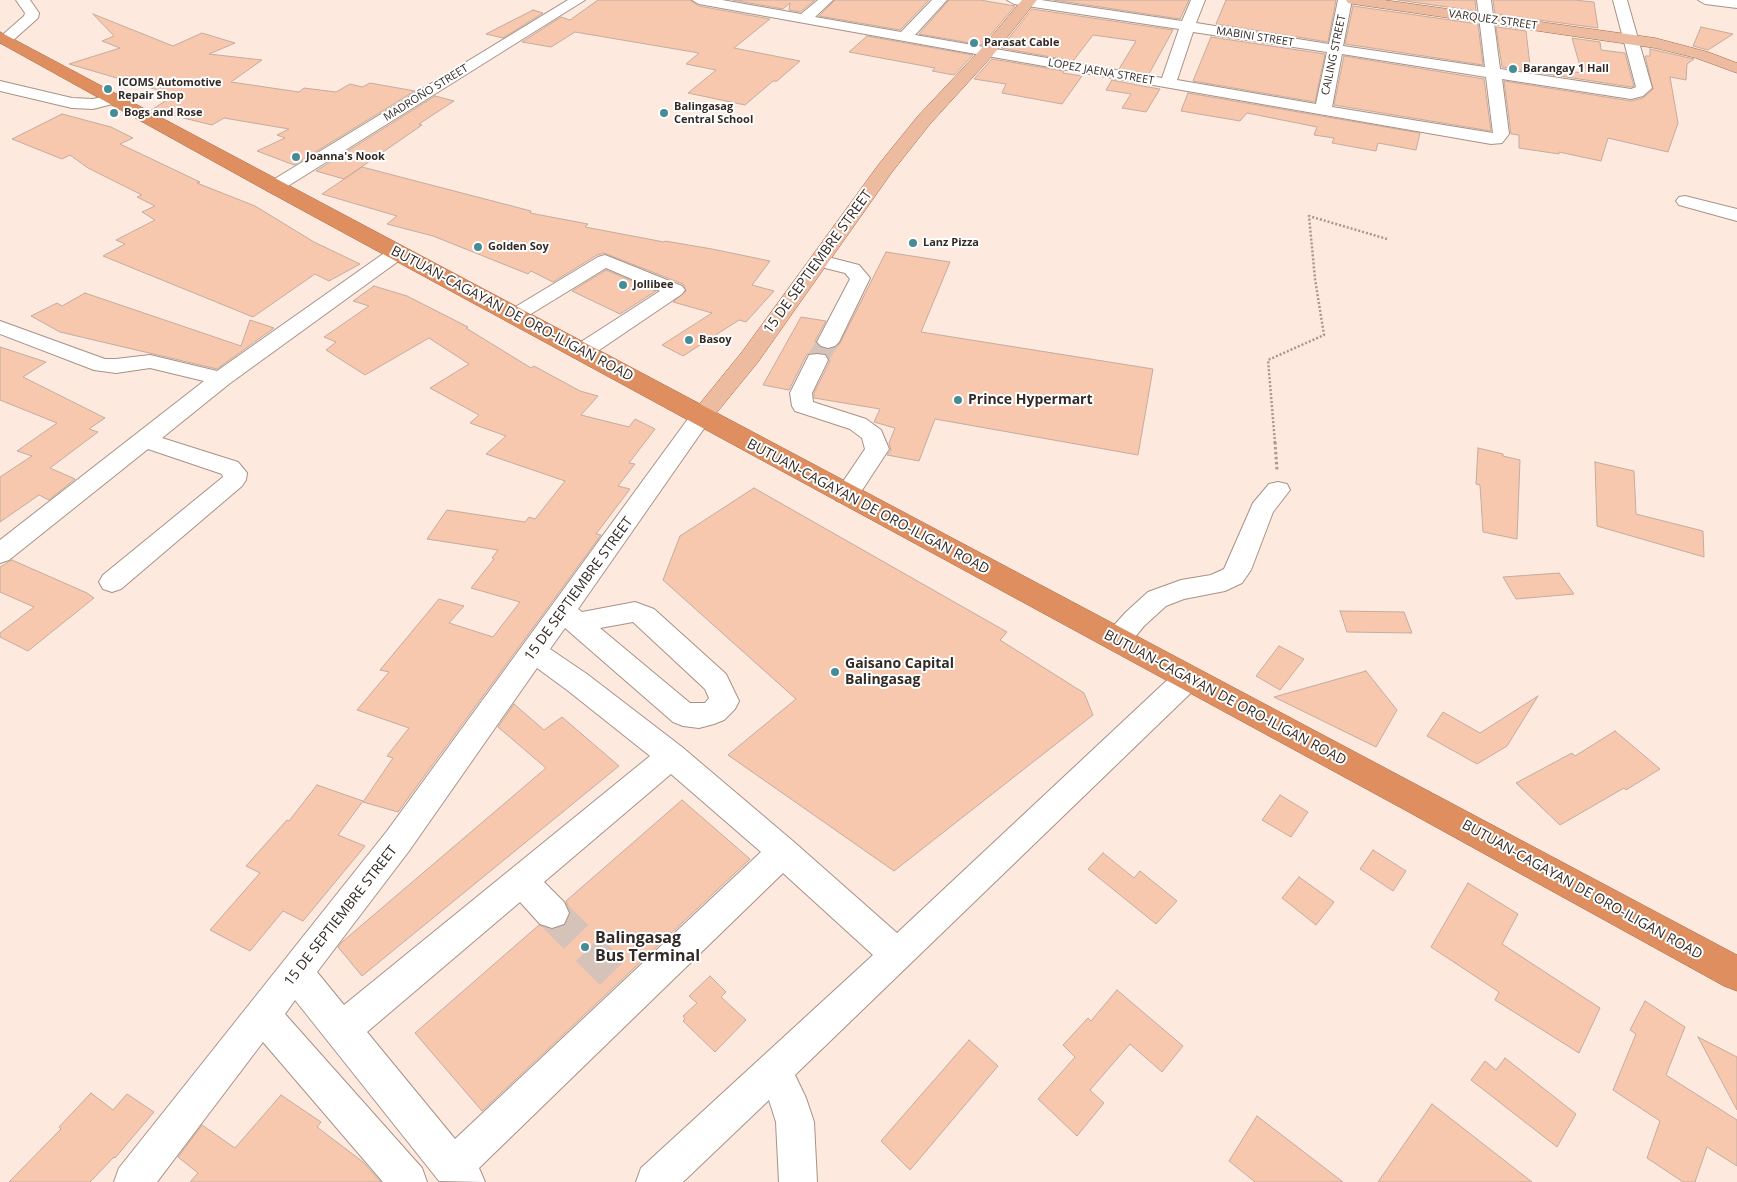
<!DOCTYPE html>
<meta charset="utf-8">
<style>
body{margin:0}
canvas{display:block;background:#fde9de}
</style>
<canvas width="1737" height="1182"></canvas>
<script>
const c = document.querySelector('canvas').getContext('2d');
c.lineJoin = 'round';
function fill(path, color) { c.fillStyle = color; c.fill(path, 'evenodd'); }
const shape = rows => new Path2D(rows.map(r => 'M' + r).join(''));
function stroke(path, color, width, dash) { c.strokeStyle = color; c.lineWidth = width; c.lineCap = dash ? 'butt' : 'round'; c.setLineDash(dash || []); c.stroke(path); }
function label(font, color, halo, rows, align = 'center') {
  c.font = font + ' "Open Sans",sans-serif'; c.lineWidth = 4; c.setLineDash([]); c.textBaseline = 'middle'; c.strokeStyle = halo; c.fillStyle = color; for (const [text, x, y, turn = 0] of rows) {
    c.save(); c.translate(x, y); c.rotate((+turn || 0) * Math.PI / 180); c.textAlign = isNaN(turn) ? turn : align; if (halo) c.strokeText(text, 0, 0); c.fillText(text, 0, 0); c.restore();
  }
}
const building = shape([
 [598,0,690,0,699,6,770,19,734,48,800,61,777,81,773,81,745,105,688,93,716,70,686,64,699,53,575,32,551,47,522,42,561,17,570,20,598,0],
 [733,0,815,0,800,12,789,10,790,3,783,9,733,0],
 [835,0,929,0,900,30,819,16,835,0],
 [949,0,980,0,1015,6,982,45,919,34,949,0],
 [1054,0,1189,0,1180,19,1054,0],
 [1226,0,1336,0,1328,42,1216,24,1226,0],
 [1398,0,1475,0,1476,11,1398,0],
 [1493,0,1574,0,1594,2,1598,28,1495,14,1493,0],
 [1353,6,1478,24,1483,65,1345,44,1353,6],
 [1032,9,1173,30,1149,74,1119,69,1136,41,1093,35,1073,61,1001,48,1032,9],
 [533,10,543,13,503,38,486,34,533,10],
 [93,14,173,46,202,33,235,43,209,54,262,60,231,82,299,92,304,88,336,92,350,84,362,87,370,83,415,91,294,165,257,151,285,138,277,135,289,129,224,118,212,125,151,110,175,95,69,64,120,48,102,41,114,36,93,14],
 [1496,27,1526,31,1530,65,1582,73,1572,38,1600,42,1601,50,1625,53,1634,86,1631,87,1502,67,1496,27],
 [1701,27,1733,34,1708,50,1693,46,1701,27],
 [867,36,973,55,954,75,932,71,935,68,849,52,867,36],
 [1211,37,1325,54,1315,102,1193,81,1211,37],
 [1650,49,1694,59,1687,64,1686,80,1670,77,1678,123,1668,152,1608,138,1601,161,1559,152,1559,154,1519,148,1519,135,1511,134,1504,81,1631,101,1643,98,1653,89,1645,56,1650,56,1650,49],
 [1344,56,1484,79,1491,131,1334,105,1344,56],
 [992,59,1064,71,1063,73,1082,76,1062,104,1002,93,1006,84,974,79,992,59],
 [1112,80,1142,86,1160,89,1146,112,1122,108,1131,94,1106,90,1112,80],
 [1188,93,1420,133,1416,150,1378,143,1376,151,1332,143,1334,138,1314,135,1317,127,1247,113,1240,121,1181,111,1188,93],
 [435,96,454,101,419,124,422,125,344,179,316,171,435,96],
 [62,114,111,127,133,138,120,144,200,182,197,183,255,206,314,242,360,264,329,281,315,274,253,317,103,256,125,244,116,240,155,220,142,212,155,206,137,197,142,195,88,168,70,155,62,159,12,139,62,114],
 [362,167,531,211,530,213,588,224,585,227,664,242,665,241,712,249,770,261,752,285,774,291,746,322,739,320,683,356,662,345,712,313,673,302,686,291,683,284,604,253,597,255,553,282,531,271,528,274,433,236,387,224,397,216,322,194,362,167],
 [886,252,950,262,921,332,1153,369,1138,455,935,419,919,461,887,455,891,450,889,443,895,428,874,422,880,409,814,398,814,393,830,361,825,353,807,354,789,390,763,385,801,317,826,321,815,341,820,347,829,350,836,348,840,343,886,252],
 [606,270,656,291,620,314,572,291,606,270],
 [374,286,407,296,468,327,466,328,531,368,534,366,580,391,598,396,581,415,629,427,635,419,655,429,629,463,635,464,618,486,630,489,596,534,601,535,398,812,363,802,393,758,387,756,409,728,357,710,389,672,380,670,439,599,464,606,449,623,493,637,520,602,471,588,494,559,492,558,498,550,427,539,447,510,525,522,529,517,535,519,565,481,486,454,506,436,470,423,479,415,430,388,469,364,429,338,365,375,326,350,336,342,324,337,369,306,353,301,374,286],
 [85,293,241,346,250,320,274,328,217,369,60,332,31,316,57,303,62,306,85,293],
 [0,347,46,362,23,377,105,418,89,429,98,432,50,468,75,479,49,500,39,495,0,522,0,477,32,456,17,451,57,423,0,400,0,347],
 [1478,448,1503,454,1503,456,1520,460,1517,539,1483,532,1480,485,1476,484,1478,448],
 [1595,462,1634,471,1636,514,1703,531,1704,557,1597,526,1595,462],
 [754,488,1007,632,1000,640,1084,693,1093,715,894,871,728,755,796,699,663,580,680,536,754,488],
 [12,560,87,593,94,598,28,651,0,637,0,633,34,607,0,592,0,567,12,560],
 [1559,573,1574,594,1516,599,1503,577,1559,573],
 [1340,611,1404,612,1412,633,1347,632,1340,611],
 [1279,646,1304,659,1280,690,1256,676,1279,646],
 [1366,671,1397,710,1376,747,1274,697,1366,671],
 [1538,696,1507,746,1477,764,1427,736,1443,712,1480,733,1538,696],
 [514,704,544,730,562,717,619,766,362,976,338,947,342,942,546,768,498,727,514,704],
 [1615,731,1660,769,1626,790,1624,788,1560,825,1516,783,1572,753,1575,756,1615,731],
 [317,785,363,801,338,835,365,846,303,921,283,911,250,951,210,930,260,873,246,866,287,820,289,821,317,785],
 [1280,795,1308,812,1291,837,1262,820,1280,795],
 [682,800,750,859,482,1111,415,1033,539,925,551,930,565,926,571,914,566,901,682,800],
 [1373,850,1406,871,1393,891,1360,869,1373,850],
 [1103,853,1134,878,1140,871,1177,901,1156,924,1088,869,1103,853],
 [1299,877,1334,902,1316,925,1282,898,1299,877],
 [1468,883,1518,914,1502,944,1600,1008,1579,1053,1495,1000,1499,992,1431,947,1468,883],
 [710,976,726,992,721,997,746,1020,715,1052,683,1021,685,1019,683,1016,697,1003,689,996,710,976],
 [1117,990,1183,1046,1162,1072,1130,1044,1090,1090,1104,1103,1077,1136,1038,1099,1075,1057,1063,1045,1088,1018,1091,1021,1117,990],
 [1645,1001,1685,1027,1666,1075,1737,1120,1737,1166,1707,1147,1695,1182,1683,1182,1647,1158,1660,1121,1613,1090,1636,1034,1630,1030,1645,1001],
 [1698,1037,1737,1057,1737,1110,1698,1037],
 [969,1040,998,1066,910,1170,881,1141,969,1040],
 [1505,1058,1576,1114,1557,1147,1471,1080,1485,1061,1496,1070,1505,1058],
 [91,1093,113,1110,127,1094,154,1112,115,1158,114,1157,90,1182,9,1182,61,1129,59,1127,91,1093],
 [281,1095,321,1122,317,1127,363,1162,381,1182,190,1182,198,1173,178,1157,202,1125,235,1148,281,1095],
 [1432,1104,1532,1182,1378,1182,1432,1104],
 [1257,1116,1343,1182,1255,1182,1229,1161,1257,1116]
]);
fill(building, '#f7c7ae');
stroke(building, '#c4ac9f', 1);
stroke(shape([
 [817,360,828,342]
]), '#d5c3b9', 21, [21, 10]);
stroke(shape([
 [552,913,620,981]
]), '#d5c3b9', 34, [34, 17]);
const minor = shape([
 [16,0,30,0,39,13,38,18,10,43,0,43,0,37,24,16,25,13,16,0],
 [568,0,585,0,280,191,274,192,268,191,265,187,268,183,568,0],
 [692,0,722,0,801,14,818,0,833,0,815,17,901,32,932,0,947,0,915,35,1162,78,1179,29,1014,4,1007,0,1041,0,1182,21,1191,0,1205,0,1196,23,1329,44,1338,0,1352,0,1343,46,1485,67,1477,0,1491,0,1500,69,1631,89,1636,87,1613,0,1627,0,1652,88,1643,96,1631,99,1502,79,1509,134,1502,143,1491,144,987,56,699,4,692,0],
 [1193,32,1327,52,1316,104,1177,80,1193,32],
 [1342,54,1486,77,1493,133,1332,107,1342,54],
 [1698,0,1737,0,1737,8,1705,4,1698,0],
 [0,81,72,98,93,99,114,94,120,96,122,99,120,102,93,109,72,108,0,91,0,81],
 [1685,196,1737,209,1737,221,1679,205,1676,201,1679,197,1685,196],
 [397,247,404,249,407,253,404,257,229,384,162,438,238,462,247,473,246,480,242,486,121,589,112,592,103,589,99,582,103,575,223,477,222,474,148,449,9,560,0,563,0,540,204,381,150,368,116,373,94,370,0,334,0,321,105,359,116,359,150,355,217,371,390,249,397,247],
 [605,255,682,286,685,290,682,294,589,357,581,358,573,357,570,352,573,347,660,291,606,268,521,320,514,322,507,320,504,316,507,312,598,257,605,255],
 [820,255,859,265,870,278,839,342,835,346,828,348,821,346,817,342,850,279,845,273,813,265,810,261,813,257,820,255],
 [817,354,825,355,828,360,812,393,813,402,866,419,881,430,889,449,855,501,846,503,837,501,834,495,865,449,862,438,850,429,795,411,792,406,790,393,809,355,817,354],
 [701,410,709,412,712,417,578,609,582,612,635,602,654,609,726,674,739,701,735,709,724,720,714,724,699,728,683,726,673,722,565,628,550,649,587,674,682,747,794,842,897,933,1178,670,1188,667,1198,670,1202,678,1198,686,795,1075,806,1098,814,1122,817,1182,779,1182,776,1122,769,1100,683,1182,636,1182,641,1168,873,955,783,873,479,1168,485,1182,439,1181,295,1000,285,1014,422,1168,427,1182,383,1182,263,1042,157,1182,114,1182,119,1168,387,831,693,412,701,410],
 [633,622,705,689,709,698,705,703,690,703,600,628,633,622],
 [537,668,567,690,650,756,344,1005,317,972,409,851,537,668],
 [671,774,761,852,455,1139,367,1032,520,902,540,924,552,928,564,924,569,913,564,902,544,882,671,774],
 [1278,482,1287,484,1290,490,1273,512,1251,570,1242,583,1225,591,1184,599,1166,606,1144,626,1127,647,1117,651,1107,647,1103,640,1107,633,1126,612,1148,592,1181,580,1211,575,1224,569,1253,503,1269,484,1278,482]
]);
const major = shape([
 [1022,0,1037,0,993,55,930,124,892,172,758,362,709,422,701,425,693,422,689,417,693,412,742,352,879,164,918,116,981,49,1022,0],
 [1346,0,1384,0,1655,38,1708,52,1737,63,1737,73,1696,58,1655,48,1353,4,1348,3,1346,0]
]);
const highway = shape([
 [0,32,1737,955,1737,991,1724,986,1405,810,267,191,0,43,0,32]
]);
stroke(minor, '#a99285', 2);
stroke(major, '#a36b4b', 1);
stroke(highway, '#a36b4b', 1);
stroke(shape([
 [1275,443,1268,360,1324,335,1315,279,1309,216,1387,239]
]), '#a79890', 2.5, [2, 2]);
stroke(shape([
 [1275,442,1277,470]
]), '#a79890', 3, [2.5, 2.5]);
fill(minor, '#fff');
fill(major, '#ecbba0');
fill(highway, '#df8e60');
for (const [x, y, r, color] of [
 [974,43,5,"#468c95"],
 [1513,69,5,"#468c95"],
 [108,89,5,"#468c95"],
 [114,113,5,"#468c95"],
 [664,113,5,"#468c95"],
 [296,157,5,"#468c95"],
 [913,243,5,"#468c95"],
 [478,247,5,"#468c95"],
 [623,285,5,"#468c95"],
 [689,340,5,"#468c95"],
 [958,400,5,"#468c95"],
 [835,672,5,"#468c95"],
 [585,947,5,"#468c95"]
]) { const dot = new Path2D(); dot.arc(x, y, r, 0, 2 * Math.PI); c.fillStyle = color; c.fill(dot); stroke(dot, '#fff', 2); }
label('11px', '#332a25', '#fff', [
 ["VARQUEZ STREET",1493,20,8],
 ["MABINI STREET",1255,37,9],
 ["CAILING STREET",1334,55,-78],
 ["LOPEZ JAENA STREET",1101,72,10],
 ["MADROÑO STREET",426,93,-32]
]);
label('bold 11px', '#332a25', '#fff', [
 ["Parasat Cable",984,43],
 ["Barangay 1 Hall",1523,69],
 ["ICOMS Automotive",118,83],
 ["Repair Shop",118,96],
 ["Balingasag",674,107],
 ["Central School",674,120],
 ["Bogs and Rose",124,113],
 ["Joanna's Nook",306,157],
 ["Lanz Pizza",923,243],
 ["Golden Soy",488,247],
 ["Jollibee",633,285],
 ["Basoy",699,340]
], 'left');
label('14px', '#332a25', '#fff', [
 ["15 DE SEPTIEMBRE STREET",818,262,-54],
 ["BUTUAN-CAGAYAN DE ORO-ILIGAN ROAD",512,314,28],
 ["BUTUAN-CAGAYAN DE ORO-ILIGAN ROAD",868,507,28],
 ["15 DE SEPTIEMBRE STREET",579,589,-54],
 ["BUTUAN-CAGAYAN DE ORO-ILIGAN ROAD",1225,698,28],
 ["BUTUAN-CAGAYAN DE ORO-ILIGAN ROAD",1582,890,29],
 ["15 DE SEPTIEMBRE STREET",341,916,-52]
]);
label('bold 14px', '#332a25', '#fff', [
 ["Prince Hypermart",968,400],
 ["Gaisano Capital",845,664],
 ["Balingasag",845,680]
], 'left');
label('bold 16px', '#332a25', '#fff', [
 ["Balingasag",595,938],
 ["Bus Terminal",595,956]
], 'left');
</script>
